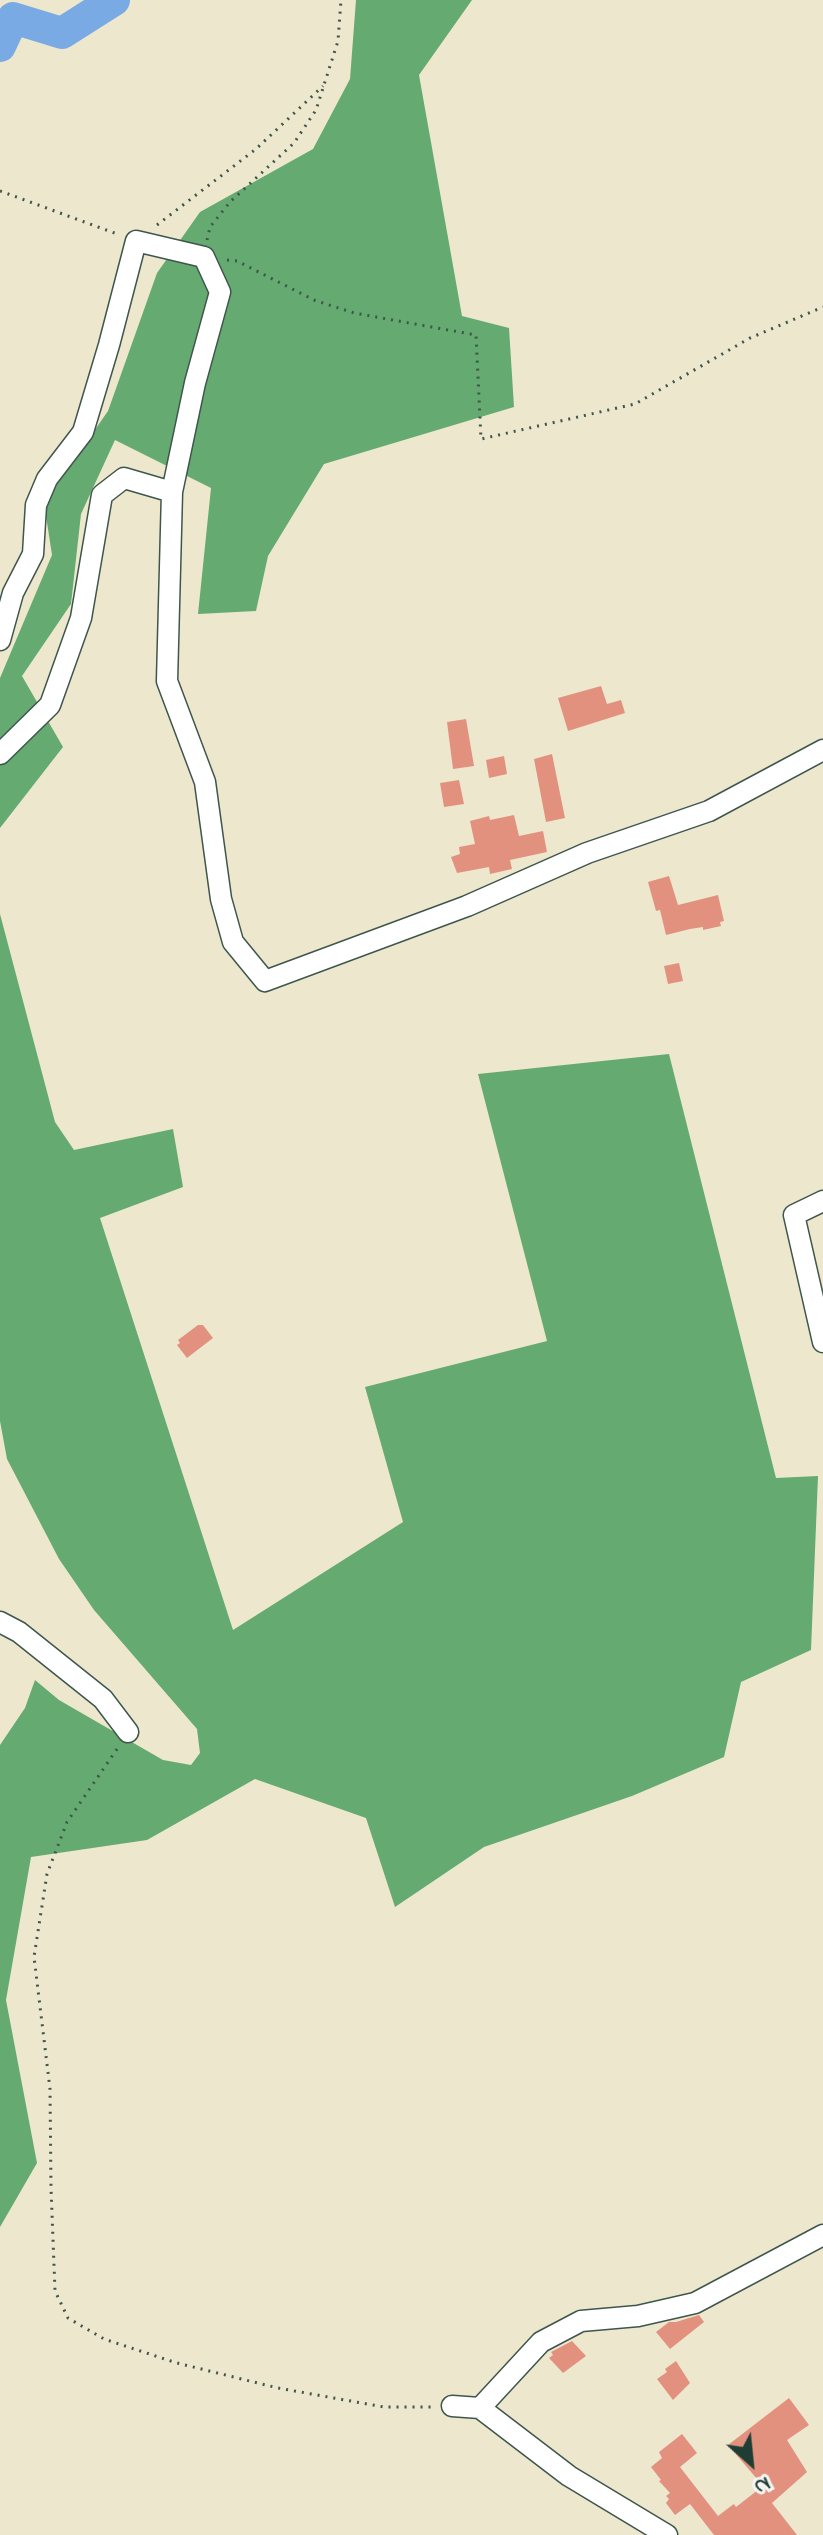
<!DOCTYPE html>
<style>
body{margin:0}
#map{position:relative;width:823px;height:2535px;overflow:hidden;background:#ede7ce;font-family:"Indie Flower",sans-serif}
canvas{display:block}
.north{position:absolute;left:711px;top:2423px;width:80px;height:80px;-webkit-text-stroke:6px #f6f6f2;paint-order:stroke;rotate:153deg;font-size:22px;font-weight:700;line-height:32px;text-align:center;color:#1f3d34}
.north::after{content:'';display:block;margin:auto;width:28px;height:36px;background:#1f3d34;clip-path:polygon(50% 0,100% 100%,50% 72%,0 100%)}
</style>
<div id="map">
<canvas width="823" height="2535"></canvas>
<div class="north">N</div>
</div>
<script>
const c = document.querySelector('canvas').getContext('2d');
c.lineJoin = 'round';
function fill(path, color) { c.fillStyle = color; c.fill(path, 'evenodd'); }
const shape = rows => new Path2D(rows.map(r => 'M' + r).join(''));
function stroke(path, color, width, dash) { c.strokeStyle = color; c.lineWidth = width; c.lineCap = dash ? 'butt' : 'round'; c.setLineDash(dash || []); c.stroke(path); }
fill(shape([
 [356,0,472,0,419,75,462,316,509,328,514,407,324,464,268,556,256,611,198,614,211,488,115,440,81,514,71,604,22,676,63,747,0,828,0,678,52,555,44,503,108,411,157,273,200,212,313,149,350,79],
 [0,914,55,1122,74,1150,173,1129,183,1187,100,1218,233,1630,403,1522,365,1387,547,1341,478,1074,669,1054,776,1478,818,1476,811,1650,741,1682,724,1757,632,1796,484,1847,395,1907,366,1818,255,1779,147,1840,31,1857,6,2000,37,2163,0,2227,0,1745,25,1708,35,1680,59,1700,163,1760,191,1765,200,1753,197,1729,94,1610,59,1559,7,1459,0,1421]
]), '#65ab71');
stroke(shape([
 [0,46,13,18,62,33,114,0]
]), '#7aaae4', 32);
fill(shape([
 [601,686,607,704,621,700,625,713,568,731,558,698],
 [466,719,474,766,453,769,447,722],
 [552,754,565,818,546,822,534,759],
 [504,756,507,774,489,778,486,760],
 [459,780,464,804,444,807,440,783],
 [514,815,519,836,543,831,547,852,510,860,512,869,490,874,489,867,457,873,451,857,460,854,459,847,475,844,470,821,489,816,490,820],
 [669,876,678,905,718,895,724,921,720,922,721,926,703,930,703,927,690,929,666,935,660,910,656,911,648,882],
 [679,963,683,981,668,984,664,966],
 [198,1325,203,1325,213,1338,187,1358,177,1345,180,1343,178,1340],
 [699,2315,704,2322,670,2349,656,2332,669,2322,676,2322],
 [572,2341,586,2356,563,2373,549,2358,553,2355,551,2352],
 [676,2361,690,2383,673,2400,657,2379,667,2372,665,2369],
 [789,2398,809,2425,787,2440,807,2472,772,2503,797,2535,714,2535,690,2504,675,2515,666,2503,669,2499,666,2496,670,2493,659,2481,661,2480,651,2467,662,2458,659,2452,682,2434,697,2453,680,2467,718,2516,731,2506,734,2504,736,2507,763,2486,728,2445]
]), '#e3917f');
const street = shape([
 [0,640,13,593,33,554,36,505,47,479,83,432,109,345,136,241,204,257,220,292,195,383,172,492,167,681,205,782,221,899,233,942,265,981,467,906,587,853,709,811,823,750],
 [0,754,50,705,81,618,102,495,124,478,172,492],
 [823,1201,794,1215,823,1342],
 [0,1622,19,1632,103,1699,128,1732],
 [452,2406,480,2408,569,2476,667,2535],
 [480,2408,541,2342,581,2321,638,2316,695,2303,823,2235]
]);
stroke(street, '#3e564b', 23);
stroke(shape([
 [0,191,120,235],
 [157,225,256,149,323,86],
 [207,240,210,227,230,202,294,143,316,110,338,41,341,0],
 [227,260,237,261,314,300,354,313,476,335,481,439,635,404,750,338,823,307],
 [117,1749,67,1822,47,1874,34,1957,50,2089,51,2188,55,2291,68,2318,104,2339,177,2363,278,2388,384,2407,433,2407]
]), '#3e564b', 3, [2, 6]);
stroke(street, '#fff', 20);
</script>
